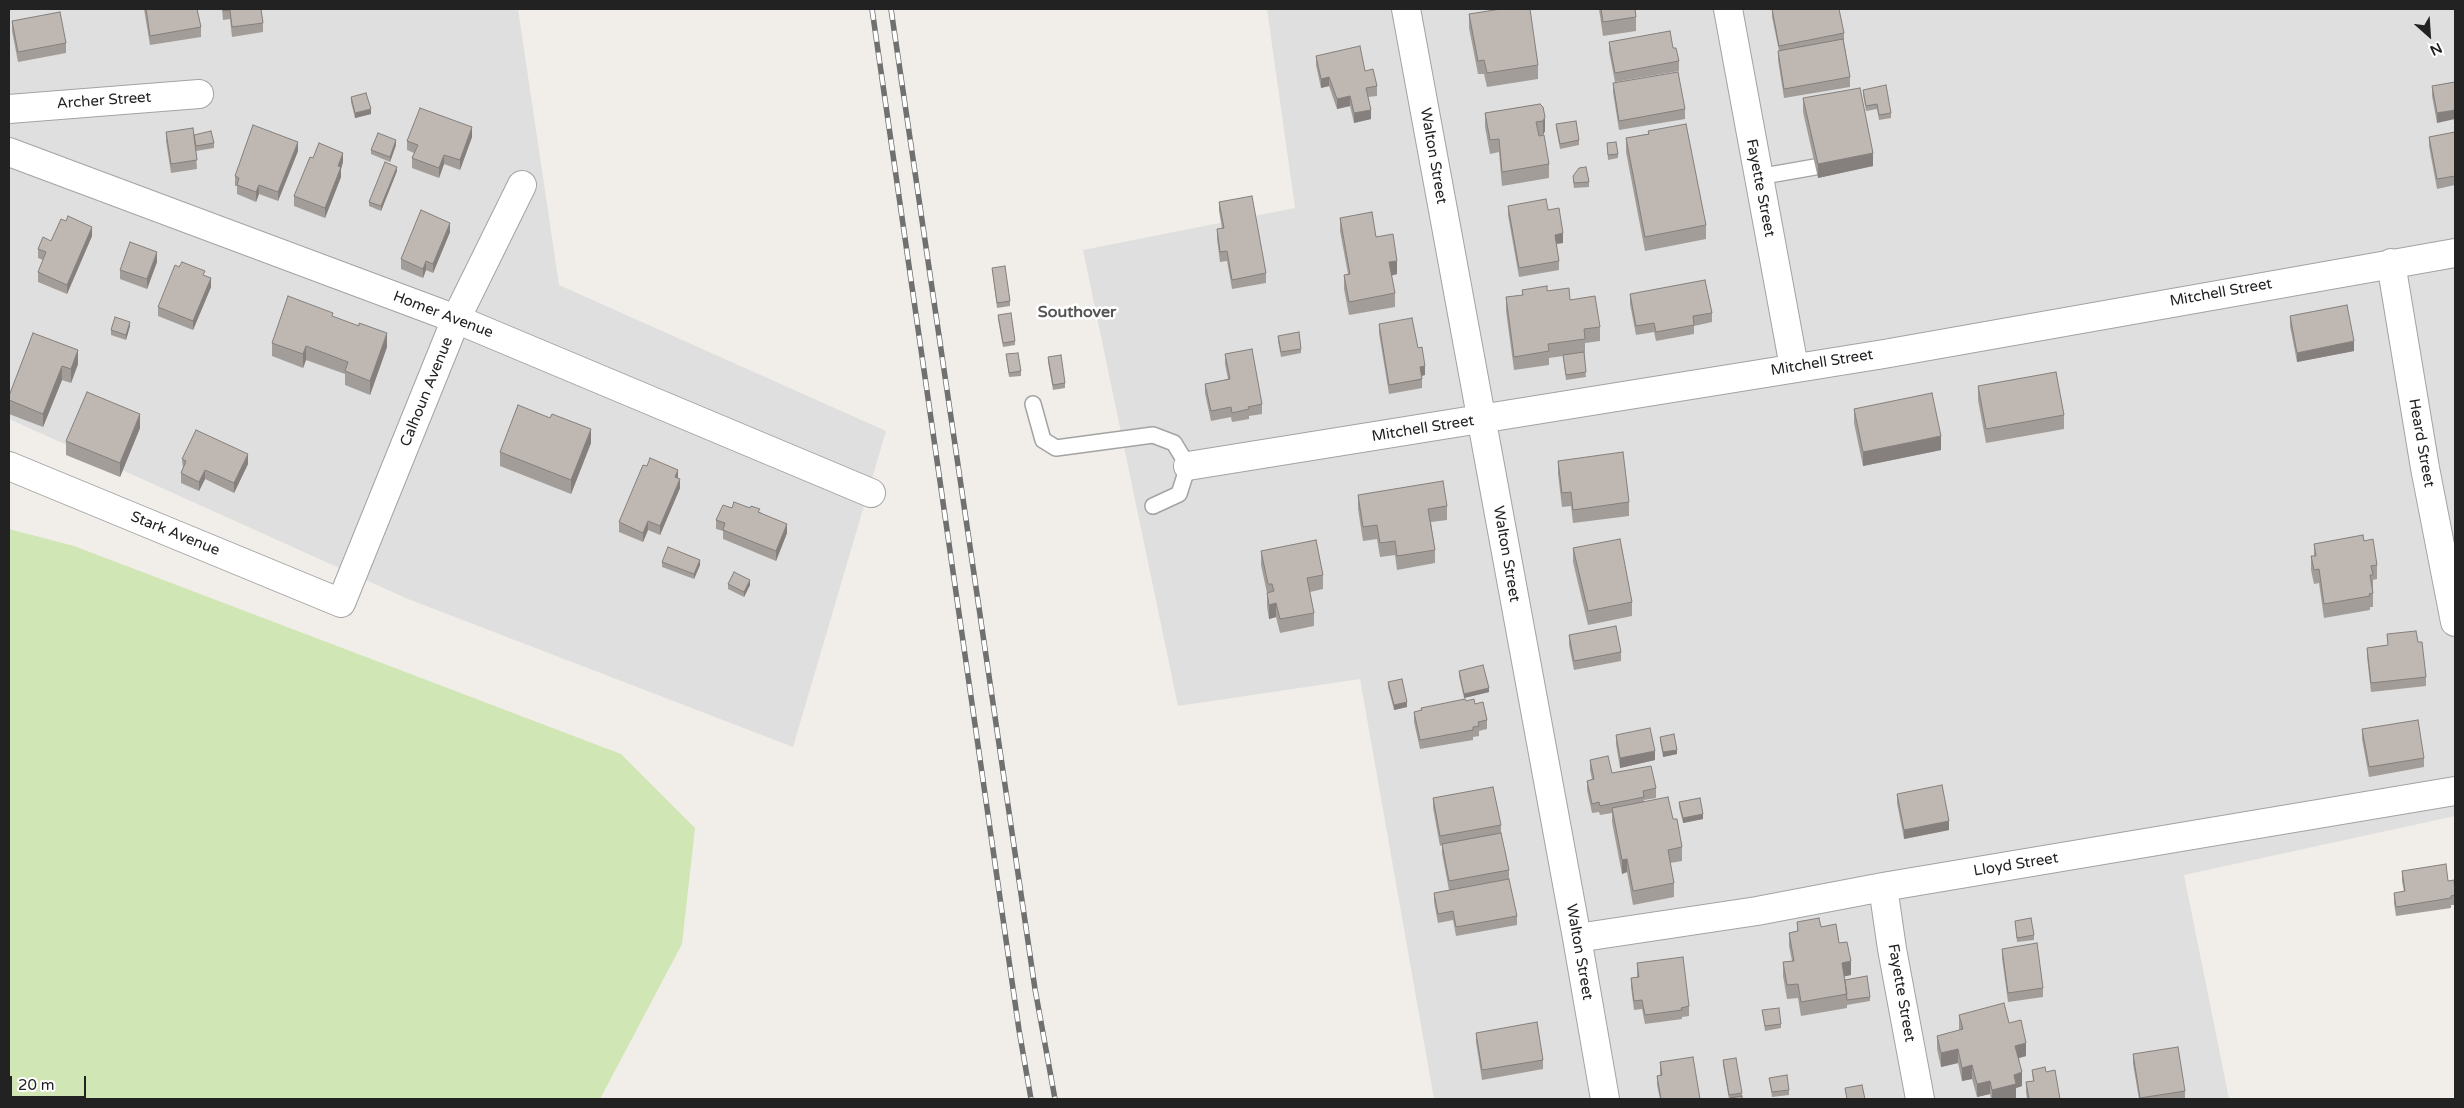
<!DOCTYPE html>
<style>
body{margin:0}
#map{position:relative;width:2464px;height:1108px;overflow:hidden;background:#f1eee9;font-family:"Varela Round",sans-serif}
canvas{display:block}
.frame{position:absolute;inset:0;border:10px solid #222;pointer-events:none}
.north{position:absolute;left:2404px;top:10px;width:50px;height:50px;-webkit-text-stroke:4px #fff;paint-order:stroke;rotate:154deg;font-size:14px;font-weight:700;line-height:20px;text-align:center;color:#222}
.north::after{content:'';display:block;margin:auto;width:18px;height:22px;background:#222;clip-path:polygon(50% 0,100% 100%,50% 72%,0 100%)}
.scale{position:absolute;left:10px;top:1076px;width:76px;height:22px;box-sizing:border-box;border:2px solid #222;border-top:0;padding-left:6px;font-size:15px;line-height:18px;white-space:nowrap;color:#222;-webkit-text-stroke:4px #fff;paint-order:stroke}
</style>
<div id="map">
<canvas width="2464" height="1108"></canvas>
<div class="frame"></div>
<div class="north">N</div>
<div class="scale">20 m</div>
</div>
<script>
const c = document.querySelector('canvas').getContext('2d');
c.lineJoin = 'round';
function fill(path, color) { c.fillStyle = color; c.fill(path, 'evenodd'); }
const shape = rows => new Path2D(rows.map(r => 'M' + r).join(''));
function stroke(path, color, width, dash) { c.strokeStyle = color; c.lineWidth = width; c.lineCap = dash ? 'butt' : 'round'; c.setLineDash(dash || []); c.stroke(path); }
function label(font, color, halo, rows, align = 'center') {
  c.font = font + ' "Varela Round",sans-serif'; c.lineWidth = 5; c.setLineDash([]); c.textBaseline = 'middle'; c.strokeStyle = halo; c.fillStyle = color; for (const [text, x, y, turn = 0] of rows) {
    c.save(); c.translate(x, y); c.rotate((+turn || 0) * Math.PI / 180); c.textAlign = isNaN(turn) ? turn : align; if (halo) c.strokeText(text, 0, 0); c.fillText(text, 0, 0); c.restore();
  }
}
fill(shape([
 [9,9,518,9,559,285,886,431,793,747,408,599,9,419],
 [1267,9,2455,9,2455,816,2184,875,2229,1099,1434,1099,1360,679,1178,706,1083,250,1295,208]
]), '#dfdfdf');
fill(shape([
 [9,529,74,546,621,754,695,828,682,944,600,1099,9,1099]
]), '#d0e6b4');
const service = shape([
 [1758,177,1815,167],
 [1033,404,1043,440,1056,448,1153,435,1174,443,1188,466,1179,494,1153,506]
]);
const minor = shape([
 [1406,9,1577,938,1605,1099],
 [1728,9,1794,367],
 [9,109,199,94],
 [9,152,456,319,871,493],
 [2391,263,2425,468,2455,622],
 [9,466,341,603,456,319,522,185],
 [1188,466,1884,354,2455,253],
 [1883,887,1892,949,1920,1099],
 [1577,938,1757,911,1883,887,2455,791]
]);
stroke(service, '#a3a3a3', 18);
stroke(minor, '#a3a3a3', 30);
stroke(service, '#fff', 15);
stroke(minor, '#fff', 28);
const rail = shape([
 [872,9,1019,1030,1031,1099],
 [891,9,1035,989,1055,1099]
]);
stroke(rail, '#707070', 5.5);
stroke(rail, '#fff', 4, [11]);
fill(shape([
 [144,9,197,9,201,27,201,37,150,45],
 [222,9,261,9,263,23,263,32,232,37,230,19,223,20],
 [1599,9,1635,9,1636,17,1636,31,1603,36],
 [1772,9,1844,33,1844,42,1850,77,1850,87,1784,98,1778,60,1778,51,1779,51,1772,17],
 [1469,14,1538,65,1538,79,1487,87,1484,74,1478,74,1469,28],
 [12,21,66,43,66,53,18,62,12,31],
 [1609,42,1673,48,1679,61,1679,71,1615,82,1609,51],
 [1316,56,1365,71,1377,86,1377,96,1368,97,1371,119,1354,123,1350,106,1337,109,1329,86,1321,88,1316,65],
 [2455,82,2437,123,2432,96,2432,86],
 [1613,83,1685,109,1685,119,1619,130,1613,92],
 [1863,90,1891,113,1891,118,1879,120,1877,109,1866,111,1863,95],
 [351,97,371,114,355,118,351,102],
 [1803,98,1873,166,1818,178,1803,112],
 [1540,104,1545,131,1543,135,1538,136,1549,164,1549,178,1502,186,1499,152,1490,154,1485,127,1485,113],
 [1556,124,1579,140,1579,145,1560,149,1556,128],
 [1648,131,1706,225,1706,239,1645,251,1626,152,1626,138,1648,134],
 [166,132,194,138,214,143,214,148,196,151,197,169,171,173,166,141],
 [2455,132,2455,185,2437,189,2429,146,2429,137],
 [472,137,460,170,444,164,439,178,412,168,412,158,414,153,407,150,407,141],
 [1607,143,1618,154,1618,158,1608,160],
 [396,145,390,162,371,154,371,150],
 [298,151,278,201,259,194,256,202,237,194,237,186,235,186,235,176],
 [313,158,343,162,341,169,341,177,325,218,294,206,294,196],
 [397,171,381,211,369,206,369,202],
 [1573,176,1589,182,1589,187,1574,188,1573,181],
 [1219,202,1266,273,1266,283,1232,289,1227,261,1220,262,1217,239,1217,229,1222,228,1219,211],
 [1508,206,1548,210,1563,243,1556,244,1559,261,1559,270,1519,277,1508,215],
 [1340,218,1397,274,1391,276,1395,293,1395,307,1349,315,1344,289,1344,275,1348,274,1340,231],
 [66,221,92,236,67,294,38,282,38,272,43,260,38,258,38,249,51,241],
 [450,232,433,273,426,270,423,278,401,269,401,259],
 [157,262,147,289,120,279,120,270],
 [992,268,1010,301,1010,306,997,308],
 [205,276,211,287,193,330,158,316,158,307],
 [1522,290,1547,291,1570,300,1600,327,1600,341,1585,343,1585,352,1584,353,1586,377,1566,380,1563,356,1549,358,1549,365,1514,370,1506,311,1506,297,1522,295],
 [1630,294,1712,313,1712,322,1694,326,1694,334,1656,341,1654,332,1636,335,1630,304],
 [998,315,1015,341,1015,345,1003,347,998,319],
 [2290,316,2354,351,2297,362,2290,326],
 [333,317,387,347,370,395,345,385,345,374,306,360,303,368,272,356,272,343],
 [1379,324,1418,348,1425,375,1422,376,1422,388,1389,394,1379,333],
 [130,326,126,340,111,335,111,330],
 [33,333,78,364,71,383,62,380,43,427,9,414,9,396],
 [1278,336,1301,349,1301,353,1281,357,1278,341],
 [1006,354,1021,371,1021,376,1009,377],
 [1225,354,1262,404,1262,414,1249,416,1249,419,1232,422,1231,417,1211,421,1205,393,1205,384,1228,379,1225,364],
 [1048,357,1065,383,1065,388,1053,390,1048,362],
 [1978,386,2064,415,2064,429,1986,443,1978,400],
 [1854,409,1941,450,1863,466,1854,423],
 [550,418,591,443,571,494,500,466,500,452],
 [140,428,120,477,66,455,66,441],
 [182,459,248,464,234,493,205,479,199,491,181,483,181,473,183,469],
 [1558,461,1629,502,1629,516,1573,523,1571,506,1562,507,1558,474],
 [678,478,680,488,660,535,648,530,643,542,619,532,619,522],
 [1358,495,1447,506,1447,520,1431,522,1435,550,1435,563,1397,570,1395,555,1380,557,1377,539,1363,541,1358,509],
 [732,508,760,512,787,533,776,561,723,539,723,531,716,529,716,520],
 [2364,541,2377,565,2377,579,2373,580,2373,607,2370,607,2370,610,2324,618,2319,583,2314,584,2311,570,2311,556,2314,556,2314,544],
 [1573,548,1632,602,1632,616,1588,625,1573,562],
 [1261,551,1323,575,1323,589,1310,592,1314,613,1314,626,1280,633,1276,617,1269,619,1267,607,1267,593,1261,565],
 [662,562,700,565,694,579,662,567],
 [728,584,750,585,744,597,728,589],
 [2387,634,2418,642,2426,677,2426,686,2371,692,2367,657,2367,648,2388,645],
 [1569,635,1621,652,1621,661,1574,670,1569,645],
 [1459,671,1489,692,1464,698,1459,676],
 [1388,682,1407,707,1394,710,1388,687],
 [1466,701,1475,704,1487,720,1487,729,1479,731,1479,736,1473,737,1473,740,1420,749,1414,722,1414,712,1421,710,1421,708],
 [2362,729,2424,758,2424,767,2369,777,2362,739],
 [1616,735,1655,760,1620,768,1616,744],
 [1660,737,1677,754,1663,757,1660,741],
 [1590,760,1612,773,1656,788,1656,798,1644,800,1644,801,1673,819,1682,847,1682,861,1670,863,1674,883,1674,897,1633,905,1627,872,1622,874,1612,822,1612,813,1600,815,1599,812,1592,813,1587,790,1587,781,1592,779,1590,770],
 [1897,794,1949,830,1904,839,1897,803],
 [1433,798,1501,825,1501,834,1509,870,1509,879,1494,882,1517,916,1517,925,1456,936,1453,920,1438,923,1434,902,1434,893,1449,890,1442,853,1442,845,1440,846,1433,808],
 [1679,802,1703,819,1683,823,1679,807],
 [2402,871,2448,881,2455,889,2455,905,2451,905,2451,908,2396,916,2394,903,2394,893,2404,892,2402,881],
 [2015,921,2034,935,2034,940,2017,942],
 [1797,922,1821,927,1839,943,1851,975,1844,976,1845,980,1870,997,1870,1001,1847,1005,1847,1004,1847,1008,1801,1016,1798,998,1787,999,1783,976,1783,962,1792,961,1789,946,1789,933,1797,931],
 [2002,949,2043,988,2043,997,2008,1002,2002,958],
 [1637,963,1689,1006,1689,1016,1682,1017,1682,1019,1645,1024,1642,1009,1634,1010,1631,987,1631,978,1637,977],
 [1762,1010,1781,1024,1781,1028,1765,1031],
 [1959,1015,2009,1023,2026,1056,2019,1058,2022,1086,2016,1088,2016,1098,2010,1099,1991,1099,1990,1094,1977,1097,1972,1079,1962,1081,1958,1063,1941,1067,1937,1049,1937,1036,1959,1030],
 [1476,1033,1543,1060,1543,1069,1482,1080,1476,1042],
 [2133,1054,2185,1091,2185,1099,2139,1099,2133,1064],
 [1723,1060,1742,1093,1742,1099,1729,1099,1723,1065],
 [1660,1062,1700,1099,1660,1099,1657,1085,1657,1076,1660,1075],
 [2032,1070,2046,1072,2060,1099,2027,1099,2026,1092,2026,1082,2033,1081],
 [1769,1078,1789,1090,1789,1095,1772,1097]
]), '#a39d99');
fill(shape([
 [1329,77,1329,86,1321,88,1321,79],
 [1350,96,1350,106,1337,109,1337,99],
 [371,109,371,114,355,118,355,113],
 [1371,110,1371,119,1354,123,1354,113],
 [2455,110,2455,119,2437,123,2437,113],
 [1545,117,1545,131,1543,135,1543,121],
 [472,127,472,137,460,170,460,160],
 [396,140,396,145,390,162,390,157],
 [298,142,298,151,278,201,278,192],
 [343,153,343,162,341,169,341,177,325,218,325,208,338,166],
 [1873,153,1873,166,1818,178,1818,164],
 [444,155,444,164,439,178,439,168],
 [397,167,397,171,381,211,381,206],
 [259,185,259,194,256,202,256,192],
 [450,223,450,232,433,273,433,264],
 [92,227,92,236,67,294,67,285],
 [1563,233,1563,243,1555,244,1555,235],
 [157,252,157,262,147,289,147,279],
 [426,261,426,270,423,278,423,269],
 [1397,261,1397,274,1389,276,1389,262],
 [211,278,211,287,193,330,193,321],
 [130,322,130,326,126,340,126,335],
 [387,333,387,347,370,395,370,381],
 [2354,341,2354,351,2297,362,2297,353],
 [306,346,306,360,303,368,303,354],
 [78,350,78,364,71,383,71,369],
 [62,366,62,380,43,427,43,414],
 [1425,366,1425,375,1420,376,1420,367],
 [140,414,140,428,120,477,120,463],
 [591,429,591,443,571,494,571,480],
 [1941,436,1941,450,1863,466,1863,452],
 [248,454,248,464,234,493,234,483],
 [205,470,205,479,199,491,199,482],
 [678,470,678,479,675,477],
 [680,479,680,488,660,535,660,526],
 [648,521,648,530,643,542,643,533],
 [787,524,787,533,776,561,776,551],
 [700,560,700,565,694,579,694,574],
 [750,580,750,585,744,597,744,592],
 [1276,603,1276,617,1269,619,1269,605],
 [1489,688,1489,692,1464,698,1464,694],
 [1407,702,1407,707,1394,710,1394,705],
 [1677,750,1677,754,1663,757,1663,752],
 [1655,751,1655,760,1620,768,1620,758],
 [1703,814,1703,819,1683,823,1683,818],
 [1949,821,1949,830,1904,839,1904,830],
 [1627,859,1627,872,1622,874,1622,860],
 [1851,961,1851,975,1842,977,1842,963],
 [2026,1043,2026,1056,2015,1059,2015,1046],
 [1958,1049,1958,1063,1941,1067,1941,1053],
 [1972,1065,1972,1079,1962,1081,1962,1068],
 [2022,1072,2022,1086,2016,1088,2016,1098,2010,1099,1992,1099,1992,1090,2014,1075],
 [1990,1081,1990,1094,1977,1097,1977,1084]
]), '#85807d');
const building = shape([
 [146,9,197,9,201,27,150,36,146,9],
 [223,9,261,9,263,23,232,27,230,10,223,11,223,9],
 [1501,9,1530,9,1538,65,1487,73,1484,60,1478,61,1469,14,1501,9],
 [1601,9,1635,9,1636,17,1603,22,1601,9],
 [1772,9,1839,9,1844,33,1779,46,1772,9],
 [60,12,66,43,18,52,12,21,60,12],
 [1670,31,1673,48,1676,48,1679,61,1615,73,1609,42,1670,31],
 [1843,39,1850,77,1784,89,1778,51,1843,39],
 [1360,46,1365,71,1373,69,1377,86,1366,88,1371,110,1354,113,1350,96,1337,99,1329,77,1321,79,1316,56,1360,46],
 [1678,72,1685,109,1619,121,1613,83,1678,72],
 [2455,82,2455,110,2437,113,2432,86,2455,82],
 [1886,85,1891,113,1879,115,1877,104,1866,106,1863,90,1886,85],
 [1860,88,1873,153,1818,164,1803,98,1860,88],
 [366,93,371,109,355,113,351,97,366,93],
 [1540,104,1543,107,1545,117,1543,121,1536,122,1539,136,1544,135,1549,164,1502,172,1499,139,1490,140,1485,113,1540,104],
 [420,108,472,127,460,160,444,155,439,168,412,158,418,145,407,141,420,108],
 [1576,121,1579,140,1560,144,1556,124,1576,121],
 [1686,124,1706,225,1645,237,1626,138,1649,134,1648,131,1686,124],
 [253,125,298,142,278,192,259,185,256,192,237,185,239,178,235,176,253,125],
 [193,128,197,160,171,164,166,132,193,128],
 [211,131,214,143,196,146,194,135,211,131],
 [2455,132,2455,176,2437,179,2429,137,2455,132],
 [378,133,396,140,390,157,371,150,378,133],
 [1616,142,1618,154,1608,155,1607,143,1616,142],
 [319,143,343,153,338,166,341,167,325,208,294,196,310,157,313,158,319,143],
 [385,162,397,167,381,206,369,202,385,162],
 [1586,167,1589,182,1574,183,1573,176,1579,168,1586,167],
 [1252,196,1266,273,1232,280,1227,251,1220,252,1217,229,1224,228,1219,202,1252,196],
 [1546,199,1548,210,1559,208,1563,233,1555,235,1559,261,1519,268,1508,206,1546,199],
 [421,210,450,223,433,264,426,261,423,269,401,259,421,210],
 [1372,212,1376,237,1393,234,1397,261,1389,262,1395,293,1349,302,1344,275,1350,274,1340,218,1372,212],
 [68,216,92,227,67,285,38,272,46,252,38,249,43,237,51,241,61,219,66,221,68,216],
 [130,242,157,252,147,279,120,270,130,242],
 [182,262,205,271,203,275,211,278,193,321,158,307,175,265,179,267,182,262],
 [1005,266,1010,301,997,303,992,268,1005,266],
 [1705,280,1712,313,1693,316,1694,325,1656,332,1654,323,1636,326,1630,294,1705,280],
 [1547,286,1547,291,1569,288,1570,300,1595,296,1600,327,1584,329,1585,339,1548,344,1549,351,1514,357,1506,297,1523,295,1522,290,1547,286],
 [288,296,333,313,332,316,359,326,359,323,387,333,370,381,345,371,348,362,306,346,303,354,272,343,288,296],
 [2347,305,2354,341,2297,353,2290,316,2347,305],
 [1011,313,1015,341,1003,343,998,315,1011,313],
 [115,317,130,322,126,335,111,330,115,317],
 [1412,318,1418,348,1422,347,1425,366,1420,367,1422,379,1389,385,1379,324,1412,318],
 [1299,332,1301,349,1281,352,1278,336,1299,332],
 [33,333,78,350,71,369,62,366,43,414,9,400,9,396,33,333],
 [1252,349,1262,404,1248,407,1249,409,1232,413,1231,407,1211,411,1205,384,1230,379,1225,354,1252,349],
 [1584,352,1586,372,1566,375,1563,355,1584,352],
 [1018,353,1021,371,1009,373,1006,354,1018,353],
 [1061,355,1065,383,1053,385,1048,357,1061,355],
 [2056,372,2064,415,1986,429,1978,386,2056,372],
 [87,392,140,414,120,463,66,441,87,392],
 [1932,393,1941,436,1863,452,1854,409,1932,393],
 [518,405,550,418,552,414,591,429,571,480,500,452,518,405],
 [196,430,248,454,234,483,205,470,199,482,181,473,186,461,182,459,196,430],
 [1623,452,1629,502,1573,510,1571,492,1562,493,1558,461,1623,452],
 [650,458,678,470,675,477,680,479,660,526,648,521,643,533,619,522,643,465,647,466,650,458],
 [1443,481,1447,506,1428,509,1435,550,1397,556,1395,541,1380,543,1377,525,1363,527,1358,495,1443,481],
 [734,502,750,508,751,506,760,509,758,512,787,524,776,551,723,530,725,523,716,520,723,505,732,508,734,502],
 [2363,535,2364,541,2373,539,2377,565,2371,566,2373,575,2370,575,2373,593,2369,594,2370,596,2324,604,2319,569,2314,570,2311,556,2316,556,2314,544,2363,535],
 [1620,539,1632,602,1588,611,1573,548,1620,539],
 [1316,540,1323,575,1307,578,1314,613,1280,619,1276,603,1269,605,1267,593,1274,591,1272,584,1268,584,1261,551,1316,540],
 [668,547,700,560,694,574,662,562,668,547],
 [734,572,750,580,744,592,728,584,734,572],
 [1616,626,1621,652,1574,661,1569,635,1616,626],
 [2416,631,2418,642,2422,642,2426,677,2371,683,2367,648,2388,645,2387,634,2416,631],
 [1483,665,1489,688,1464,694,1459,671,1483,665],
 [1402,679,1407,702,1394,705,1388,682,1402,679],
 [1465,699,1466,701,1474,699,1475,704,1483,702,1487,720,1478,722,1479,726,1473,727,1473,730,1420,740,1414,712,1422,710,1421,708,1465,699],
 [2418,720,2424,758,2369,767,2362,729,2418,720],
 [1650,728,1655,751,1620,758,1616,735,1650,728],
 [1674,734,1677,750,1663,752,1660,737,1674,734],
 [1608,756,1612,773,1651,766,1656,788,1643,791,1644,797,1600,806,1599,802,1592,804,1587,781,1594,779,1590,760,1608,756],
 [1942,785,1949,821,1904,830,1897,794,1942,785],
 [1493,787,1501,825,1440,836,1433,798,1493,787],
 [1668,797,1673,819,1677,819,1682,847,1668,850,1674,883,1633,891,1627,859,1622,860,1612,808,1668,797],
 [1700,798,1703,814,1683,818,1679,802,1700,798],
 [1501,833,1509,870,1449,881,1442,844,1501,833],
 [2446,864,2448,881,2454,880,2455,895,2451,896,2451,898,2396,907,2394,893,2405,891,2402,871,2446,864],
 [1509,879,1517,916,1456,927,1453,911,1438,914,1434,893,1509,879],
 [1819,918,1821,927,1836,924,1839,943,1847,942,1851,961,1842,963,1847,994,1801,1002,1798,984,1787,985,1783,962,1794,961,1789,933,1798,931,1797,922,1819,918],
 [2031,918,2034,935,2017,938,2015,921,2031,918],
 [2037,943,2043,988,2008,993,2002,949,2037,943],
 [1683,957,1689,1006,1681,1008,1682,1010,1645,1015,1642,1000,1634,1001,1631,978,1639,977,1637,963,1683,957],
 [1867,976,1870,997,1847,1000,1845,980,1867,976],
 [2004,1003,2009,1023,2021,1020,2026,1043,2015,1046,2022,1072,2014,1075,2016,1084,1992,1090,1990,1081,1977,1084,1972,1065,1962,1068,1958,1049,1941,1053,1937,1036,1963,1029,1959,1015,2004,1003],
 [1779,1008,1781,1024,1765,1026,1762,1010,1779,1008],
 [1537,1022,1543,1060,1482,1070,1476,1033,1537,1022],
 [2178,1047,2185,1091,2140,1098,2133,1054,2178,1047],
 [1693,1057,1700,1099,1661,1099,1657,1076,1662,1075,1660,1062,1693,1057],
 [1736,1058,1742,1093,1729,1095,1723,1060,1736,1058],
 [2045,1067,2046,1072,2055,1070,2060,1099,2029,1099,2026,1082,2034,1081,2032,1070,2045,1067],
 [1787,1075,1789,1090,1772,1092,1769,1078,1787,1075],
 [1862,1085,1865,1099,1847,1099,1845,1088,1862,1085],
 [1742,1096,1742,1099,1730,1099,1730,1098,1742,1096]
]);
fill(building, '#beb7b2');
stroke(building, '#85807d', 1);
label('15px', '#222', '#fff', [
 ["Archer Street",104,101,-4],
 ["Walton Street",1433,156,80],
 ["Fayette Street",1760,188,79],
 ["Mitchell Street",2221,293,-10],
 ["Homer Avenue",443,315,21],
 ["Mitchell Street",1822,363,-9],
 ["Calhoun Avenue",427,392,-68],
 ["Mitchell Street",1423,429,-9],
 ["Heard Street",2421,443,80],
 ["Stark Avenue",175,534,22],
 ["Walton Street",1506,554,80],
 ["Lloyd Street",2016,865,-9],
 ["Walton Street",1579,952,80],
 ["Fayette Street",1901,993,80]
]);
label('bold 16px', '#555', '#fff', [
 ["Southover",1077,313]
]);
</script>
